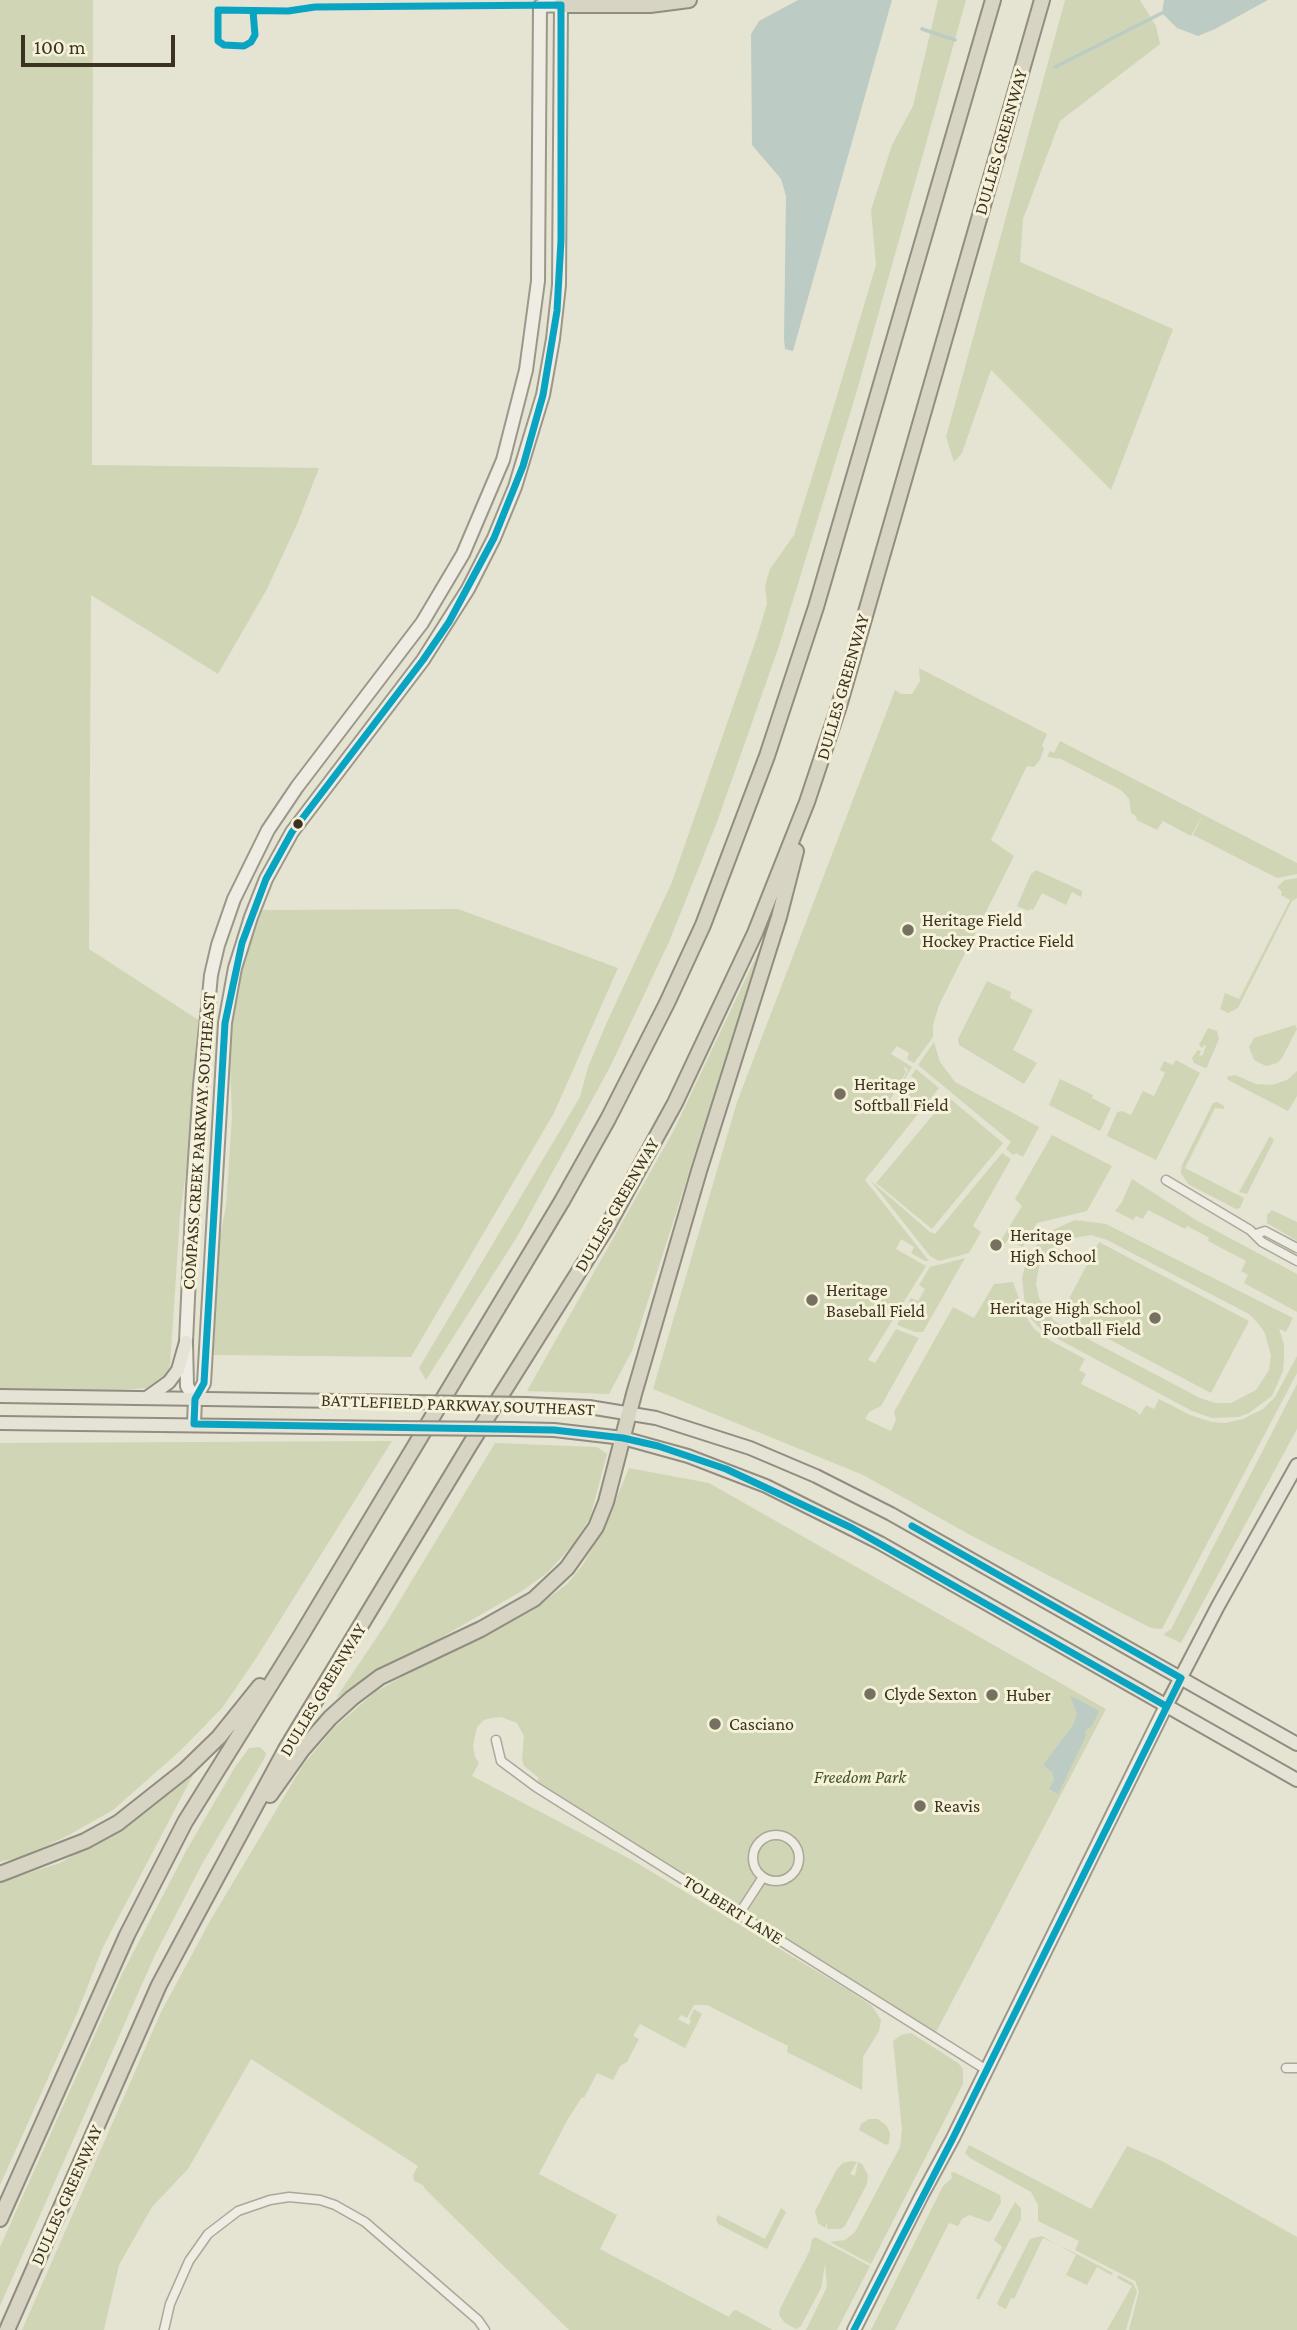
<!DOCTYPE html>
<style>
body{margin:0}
#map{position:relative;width:1297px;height:2330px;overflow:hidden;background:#e5e3d2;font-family:"Crimson Pro",serif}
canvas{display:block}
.scale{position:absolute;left:21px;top:35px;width:154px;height:32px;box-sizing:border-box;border:4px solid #3b3222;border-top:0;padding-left:9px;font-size:21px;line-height:24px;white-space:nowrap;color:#3b3222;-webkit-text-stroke:5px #f5f2d9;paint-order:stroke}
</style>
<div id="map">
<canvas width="1297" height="2330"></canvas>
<div class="scale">100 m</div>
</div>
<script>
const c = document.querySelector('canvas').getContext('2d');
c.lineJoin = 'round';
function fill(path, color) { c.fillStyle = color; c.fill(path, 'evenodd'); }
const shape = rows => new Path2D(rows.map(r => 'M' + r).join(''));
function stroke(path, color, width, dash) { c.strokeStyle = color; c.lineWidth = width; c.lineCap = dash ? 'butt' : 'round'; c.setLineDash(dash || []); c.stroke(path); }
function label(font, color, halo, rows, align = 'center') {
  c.font = font + ' "Crimson Pro",serif'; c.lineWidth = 6; c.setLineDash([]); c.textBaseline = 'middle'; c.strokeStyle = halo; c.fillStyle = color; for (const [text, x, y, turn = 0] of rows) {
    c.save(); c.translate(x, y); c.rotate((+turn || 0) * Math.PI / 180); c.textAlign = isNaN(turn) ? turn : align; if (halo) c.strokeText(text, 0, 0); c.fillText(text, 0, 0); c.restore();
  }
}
fill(shape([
 [0,0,93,0,92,465,319,468,298,522,267,589,218,674,91,595,89,949,200,1021,192,1128,180,1216,170,1366,167,1374,147,1388,111,1391,0,1389],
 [938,0,966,0,856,394,779,646,717,822,669,942,610,1067,517,1237,426,1380,419,1368,580,1097,588,1067,607,1022,672,882,757,637,767,604,765,586,770,569,794,535,833,409,876,265,871,210,892,145,913,106],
 [1065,0,1140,0,1156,26,1160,44,1060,121,1023,219,1020,262,1173,329,1111,490,991,370,962,453,954,462,946,437],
 [919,668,1047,734,1042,746,1044,748,1040,760,1034,767,1027,766,991,840,1014,856,939,1005,933,1025,933,1037,914,1063,907,1059,909,1053,897,1046,891,1054,912,1067,900,1087,899,1087,908,1070,903,1065,906,1072,884,1111,889,1113,903,1089,910,1092,917,1080,911,1076,916,1069,939,1088,865,1180,929,1261,925,1261,911,1253,914,1247,901,1239,896,1249,926,1266,868,1360,875,1363,896,1329,919,1338,881,1406,869,1412,865,1419,891,1431,896,1420,894,1412,953,1307,974,1318,994,1284,1013,1282,1024,1313,1034,1329,1051,1341,1085,1359,1079,1370,1086,1374,1081,1384,1136,1411,1140,1415,1146,1405,1154,1409,1159,1399,1190,1415,1212,1422,1225,1423,1243,1419,1263,1409,1275,1397,1297,1356,1297,1373,1162,1629,1151,1628,972,1536,863,1475,653,1389,737,1102,895,690,901,694,912,694,920,681],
 [1060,741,1297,863,1297,874,1277,878,1193,835,1202,816,1191,836,1163,821,1157,830,1137,820,1136,816,1131,813,1129,799,1121,790,1061,759,1047,757,1050,751,1054,753],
 [1036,870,1082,891,1082,894,1081,897,1072,892,1066,905,1042,893,1033,910,1030,909,1028,911,1017,906,1031,874],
 [1297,878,1297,898,1292,901,1238,1008,1228,1013,1220,1009,1225,993,1239,999,1290,900,1281,895,1282,892,1277,887,1285,880],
 [458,909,618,968,554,1113,411,1357,213,1355,217,1253,226,1206,232,1117,229,1039,239,977,248,945,261,910],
 [761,946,632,1351,609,1394,527,1391,673,1132],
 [987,981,1011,992,1010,998,1033,1010,1013,1050,1037,1063,1024,1084,959,1045,958,1039],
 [1295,1025,1297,1029,1282,1058,1277,1063,1266,1066,1254,1060,1249,1047,1254,1038],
 [1208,1028,1217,1031,1219,1039,1207,1067,1205,1068,1194,1063,1192,1058,1198,1050,1201,1051,1199,1055,1202,1056,1206,1046,1204,1045,1202,1048,1199,1045],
 [934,1042,940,1062,955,1082,1039,1127,1023,1157,1016,1153,1013,1155,1006,1149,1011,1142,918,1065],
 [1176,1060,1200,1073,1156,1160,1107,1136,1117,1112,1122,1111,1131,1115,1143,1091,1154,1096,1165,1073,1160,1070,1164,1061,1173,1065],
 [1297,1071,1297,1096,1288,1111,1228,1080,1227,1077,1235,1075,1256,1084,1272,1085,1287,1080],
 [1060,1079,1093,1095,1092,1098,1111,1108,1100,1131,1049,1105],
 [948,1097,1003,1143,932,1229,876,1183],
 [1217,1102,1224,1106,1224,1109,1215,1108,1185,1168,1244,1198,1240,1208,1236,1209,1188,1184,1181,1173,1182,1165,1213,1103],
 [1052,1135,1112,1166,1087,1211,1037,1223,1023,1247,1008,1240,999,1249,991,1242,993,1237,1001,1240,1022,1206,1015,1199],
 [1270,1136,1274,1140,1247,1194,1239,1192],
 [1002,1153,1011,1159,973,1226,981,1232,969,1253,939,1261,930,1256,870,1180,930,1232,935,1234],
 [1132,1179,1196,1220,1297,1274,1297,1312,1244,1283,1248,1275,1241,1271,1246,1261,1208,1241,1209,1238,1206,1236,1187,1226,1185,1229,1148,1210,1143,1219,1136,1216,1133,1220,1115,1211,1122,1202],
 [1272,1210,1297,1222,1297,1241,1267,1223,1267,1215],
 [1075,1220,1106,1224,1293,1318,1286,1332,1279,1329,1284,1344,1284,1358,1283,1371,1272,1396,1249,1413,1238,1417,1212,1418,1192,1411,1043,1331,1031,1319,1025,1305,1022,1278,1027,1258,1046,1233],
 [1091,1235,1107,1240,1249,1314,1257,1322,1265,1333,1271,1356,1269,1370,1256,1390,1231,1403,1215,1403,1200,1398,1054,1321,1039,1298,1036,1284,1039,1267,1051,1249,1063,1240],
 [1099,1242,1249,1321,1211,1393,1061,1314],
 [965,1258,923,1332,915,1332,897,1325,911,1298,918,1301,925,1289,919,1285,930,1267],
 [1297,1384,1297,1429,1181,1643,1164,1635,1165,1633,1171,1629],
 [392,1441,255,1660,222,1708,180,1751,113,1810,69,1835,24,1856,0,1862,0,1443],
 [495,1443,597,1447,607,1454,590,1518,571,1547,547,1573,522,1591,336,1698,385,1625],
 [629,1468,709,1483,1106,1709,934,2036,536,1787,539,1778,524,1766,522,1760,524,1736,517,1723,501,1717,491,1718,484,1720,477,1727,473,1746,475,1757,479,1763,472,1776,632,1860,848,1990,872,2006,881,2020,879,2031,863,2057,862,2090,787,2052,788,2046,707,2005,694,2005,687,2018,681,2015,678,2019,689,2025,691,2020,689,2019,694,2009,702,2014,685,2048,640,2024,633,2036,639,2039,627,2062,620,2066,613,2080,597,2073,584,2098,582,2097,568,2119,539,2174,617,2215,600,2249,729,2317,733,2311,736,2310,773,2330,569,2330,425,2189,423,2185,414,2181,413,2175,418,2166,251,2059,188,2169,152,2207,119,2265,104,2330,22,2330,161,2012,210,1921,303,1765,334,1728,375,1692,425,1664,530,1612,567,1584,582,1566,605,1526],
 [260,1747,266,1753,264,1759,202,1864,154,1957,0,2306,0,2247,122,1974,186,1851,235,1767,249,1748],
 [193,1775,103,1947,76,2016,0,2185,0,1882,60,1863,132,1820],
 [911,2033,958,2063,963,2069,963,2084,871,2264,830,2242,845,2240,855,2232,900,2147,902,2129,893,2041,901,2035],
 [869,2119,878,2119,887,2126,890,2134,889,2143,886,2145,859,2130,861,2124],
 [969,2145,1091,2209,1127,2146,1162,2161,1297,2237,1297,2330,1129,2330,1139,2291,1135,2281,1075,2250,1079,2241,1038,2221,1038,2205,1031,2192,970,2158,965,2153],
 [851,2161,857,2162,850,2174,855,2176,858,2162,862,2164,868,2175,867,2184,845,2226,841,2229,827,2229,827,2223,825,2228,818,2223,815,2211,837,2169,843,2163],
 [954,2172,1000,2195,1001,2202,992,2219,989,2222,969,2215,962,2219,958,2226,949,2223,895,2330,871,2330,943,2186,952,2178,951,2173],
 [1015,2202,1021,2208,1021,2219,979,2300,976,2298,1002,2247,994,2240],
 [781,2208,786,2212,767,2249,718,2224,716,2219,718,2215,765,2239],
 [1042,2236,1057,2245,1043,2238,1014,2299,1011,2298,1006,2309,999,2306,997,2303,1030,2239],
 [815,2237,870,2266,837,2330,806,2330,827,2287,825,2264,821,2288,801,2326,796,2329,785,2323,779,2315,780,2309,810,2250,812,2239],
 [1062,2247,1063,2247,1113,2273,1111,2275,1097,2267,1087,2285,1066,2275,1076,2255],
 [1118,2275,1133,2283,1137,2291,1126,2330,1107,2330,1132,2286,1117,2278]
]), '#d0d6b5');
fill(shape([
 [798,0,892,0,793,351,785,349,784,339,786,196,781,179,752,145,751,34,759,21],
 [1164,0,1268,0,1215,29,1198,36,1177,28,1162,13],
 [1070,1695,1099,1711,1092,1726,1086,1730,1085,1738,1058,1794,1049,1789,1054,1780,1052,1772,1043,1765,1073,1725,1077,1714]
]), '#bcccc5');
stroke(shape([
 [922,29,955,40],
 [1055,67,1162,13]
]), '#bcccc5', 3.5);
const street = shape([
 [1166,1180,1250,1230,1262,1242,1297,1261],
 [1256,1234,1265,1231,1297,1248],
 [496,1740,501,1761,536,1787,985,2069],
 '753 1858a23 23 0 1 1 46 0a23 23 0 1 1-46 0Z',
 [739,1914,763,1877],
 [1286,2068,1297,2068],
 [164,2330,170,2304,189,2261,208,2234,238,2211,270,2200,289,2197,320,2200,335,2205,365,2222,478,2320,485,2330]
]);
const secondary = shape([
 [194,1424,195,1399,204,1383,225,1023,235,968,251,917,266,879,292,832,423,660,468,589,494,538,515,487,543,395,553,339,559,285,561,5,540,6,538,281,526,370,503,460,463,554,422,623,297,787,268,830,234,899,218,945,211,975,208,1007,200,1085,193,1189,186,1342,187,1386,195,1399],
 [854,2330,922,2195,953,2138,1166,1706]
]);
const primary = shape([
 [0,1396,411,1402],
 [148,1397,169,1382,178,1370,186,1342],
 [526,1404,589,1407,656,1418,750,1448,816,1476,891,1514,1297,1744],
 [0,1423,396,1428],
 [511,1429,554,1430,623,1438,688,1456,766,1486,880,1543,1297,1780],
 [1166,1706,1218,1606,1297,1465]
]);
const highway = shape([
 [561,5,650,5,689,0],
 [270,1795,302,1750,330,1718,352,1698,380,1677,481,1629,534,1599,567,1568,596,1527,606,1502,634,1394,699,1171,779,917,796,851],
 [0,1874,85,1841,118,1823,185,1770,219,1737,260,1686],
 [0,2219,127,1935,185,1822,299,1639,562,1201,608,1119,667,1003,703,925,767,756,816,607,993,0],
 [7,2330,159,1985,190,1927,286,1749,471,1443,607,1227,675,1103,755,933,807,802,839,706,1042,0]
]);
stroke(street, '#aba89a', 11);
stroke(secondary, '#9b978a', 16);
stroke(primary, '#918d81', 16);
stroke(highway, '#918d81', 18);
stroke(street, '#eeece3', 8);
stroke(secondary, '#eeece3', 12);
stroke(primary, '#e5e3d5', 12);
stroke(highway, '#d8d4c3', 14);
const primaryBridge = shape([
 [411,1402,526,1404],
 [396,1428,511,1429]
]);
stroke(primaryBridge, '#918d81', 16, []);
stroke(primaryBridge, '#e5e3d5', 12);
stroke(shape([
 [253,11,255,35,251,42,244,46,224,45,218,41,218,10,288,11,315,7,561,5,561,240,557,311,543,395,523,466,494,538,449,622,423,660,292,832,266,879,242,943,225,1023,204,1383,195,1399,194,1424,554,1430,623,1438,658,1446,726,1469,852,1528,1166,1706],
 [854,2330,953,2138,1181,1678,912,1526]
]), '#09a4c2', 7);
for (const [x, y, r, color] of [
 [298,824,6,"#3b3222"],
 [908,930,7,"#767060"],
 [840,1094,7,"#767060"],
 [996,1245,7,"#767060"],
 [812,1300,7,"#767060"],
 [1155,1318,7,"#767060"],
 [870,1694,7,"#767060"],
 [992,1695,7,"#767060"],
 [715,1724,7,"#767060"],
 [920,1806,7,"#767060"]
]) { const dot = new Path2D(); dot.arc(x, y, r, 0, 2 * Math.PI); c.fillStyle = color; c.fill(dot); stroke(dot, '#f5f2d9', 2.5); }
label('18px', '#3b3222', '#f5f2d9', [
 ["DULLES GREENWAY",1001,142,-74],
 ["DULLES GREENWAY",843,687,-74],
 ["COMPASS CREEK PARKWAY SOUTHEAST",199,1141,-86],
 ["DULLES GREENWAY",617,1205,-60],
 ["BATTLEFIELD PARKWAY SOUTHEAST",458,1405,2],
 ["DULLES GREENWAY",323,1690,-59],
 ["TOLBERT LANE",733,1910,32],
 ["DULLES GREENWAY",67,2195,-66]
]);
label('18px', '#3b3222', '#f5f2d9', [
 ["Heritage Field",922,920],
 ["Hockey Practice Field",922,941],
 ["Heritage",854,1084],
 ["Softball Field",854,1105],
 ["Heritage",1010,1235],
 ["High School",1010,1256],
 ["Heritage",826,1290],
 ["Baseball Field",826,1311],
 ["Heritage High School",1141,1308,"right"],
 ["Football Field",1141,1329,"right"],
 ["Clyde Sexton",884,1694],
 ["Huber",1006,1695],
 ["Casciano",729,1724],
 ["Reavis",934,1806]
], 'left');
label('italic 18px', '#435629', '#f5f2d9', [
 ["Freedom Park",860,1777]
]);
</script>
